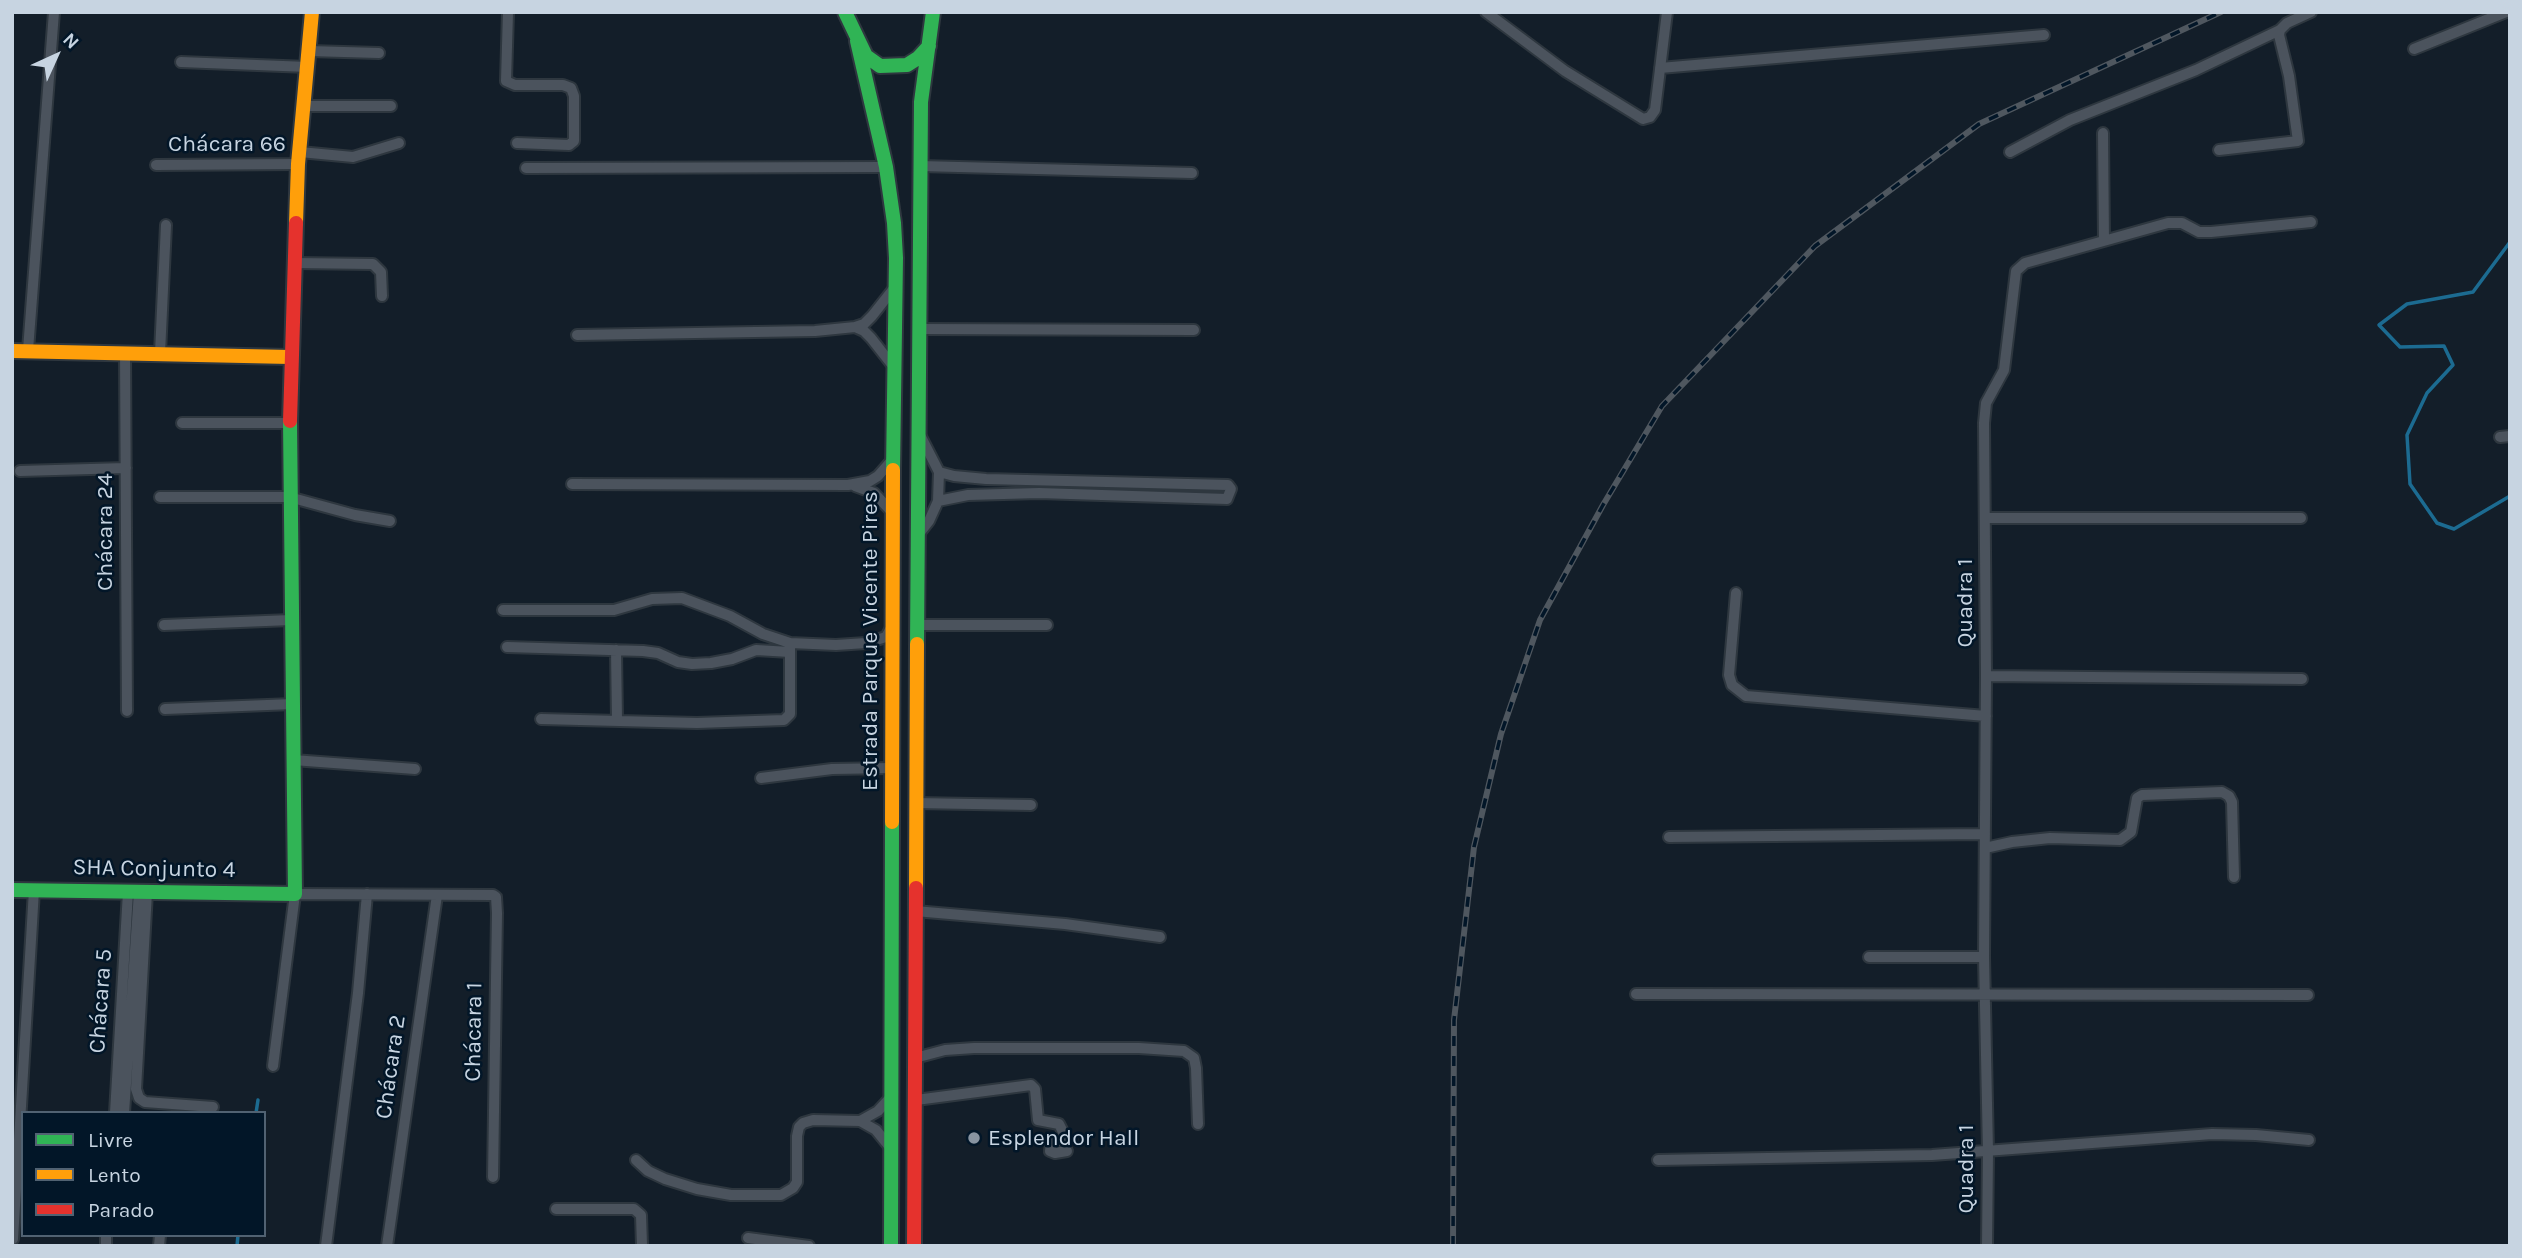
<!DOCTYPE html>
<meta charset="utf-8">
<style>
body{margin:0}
#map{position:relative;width:2522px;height:1258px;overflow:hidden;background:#131e29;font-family:Karla,sans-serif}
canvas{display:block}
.frame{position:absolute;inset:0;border:14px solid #c7d4e1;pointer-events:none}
.legend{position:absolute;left:21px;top:1111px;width:245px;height:126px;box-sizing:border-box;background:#021628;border:2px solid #516272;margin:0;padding:9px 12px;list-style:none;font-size:21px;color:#c7d4e1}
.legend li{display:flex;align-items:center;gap:14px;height:35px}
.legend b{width:35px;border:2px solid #516272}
.north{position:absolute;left:21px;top:21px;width:70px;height:70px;-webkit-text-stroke:5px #021628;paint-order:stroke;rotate:45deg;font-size:19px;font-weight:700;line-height:28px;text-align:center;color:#c7d4e1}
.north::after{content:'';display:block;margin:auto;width:24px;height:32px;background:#c7d4e1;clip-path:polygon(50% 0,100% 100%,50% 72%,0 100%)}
</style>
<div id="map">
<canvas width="2522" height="1258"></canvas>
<div class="frame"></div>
<ul class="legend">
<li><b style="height:9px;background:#30b455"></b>Livre</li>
<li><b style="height:9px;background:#ff9f0a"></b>Lento</li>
<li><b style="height:9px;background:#e5322d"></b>Parado</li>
</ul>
<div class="north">N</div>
</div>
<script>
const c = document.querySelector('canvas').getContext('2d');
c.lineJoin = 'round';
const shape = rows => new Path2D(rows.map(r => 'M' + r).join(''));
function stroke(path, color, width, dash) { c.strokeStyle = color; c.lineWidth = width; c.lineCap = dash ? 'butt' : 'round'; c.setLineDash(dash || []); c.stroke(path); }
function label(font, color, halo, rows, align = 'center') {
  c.font = font + ' Karla,sans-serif'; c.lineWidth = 5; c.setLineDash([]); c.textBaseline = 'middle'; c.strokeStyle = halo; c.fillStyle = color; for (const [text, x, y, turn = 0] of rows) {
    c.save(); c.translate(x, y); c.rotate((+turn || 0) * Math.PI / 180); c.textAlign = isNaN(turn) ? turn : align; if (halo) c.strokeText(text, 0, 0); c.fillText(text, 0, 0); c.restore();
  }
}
stroke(shape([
 [2510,242,2473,292,2407,304,2379,325,2400,347,2444,346,2453,365,2427,393,2407,435,2410,484,2437,523,2454,529,2510,496],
 [256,1113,258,1100],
 [237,1246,238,1235]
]), '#1c6b91', 3.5);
const street = shape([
 [508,12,506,81,515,85,563,85,571,88,574,96,574,141,569,145,517,143],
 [1486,12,1565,71,1643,119,1650,117,1655,110,1667,12],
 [2414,49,2506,12],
 [309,51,379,53],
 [181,62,308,67],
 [1660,68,2044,35],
 [305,106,391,106],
 [2103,133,2104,241],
 [2219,150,2298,141,2289,76,2279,35,2280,30,2287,23,2311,12],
 [300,152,353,157,399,143],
 [2010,152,2070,120,2196,70,2280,30],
 [156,165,298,164],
 [920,166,1192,173],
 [526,168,886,167],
 [295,263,373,264,381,272,382,296],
 [855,327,864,331,871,338,893,366],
 [918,329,1194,330],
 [577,335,815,331,855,327,864,324,872,316,895,287],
 [28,350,54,12],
 [125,352,127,711],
 [160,353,166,225],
 [182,423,290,423],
 [2500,437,2510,436],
 [20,471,126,468],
 [572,484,848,485,870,481,878,476,893,459],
 [855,486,874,493,892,512],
 [160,497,289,497,355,515,390,521],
 [938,501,968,495,1039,493,1227,499,1231,489,1228,485,986,479,954,476,939,472],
 [1985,518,2301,518],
 [918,535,929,521,938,501,939,472,919,433],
 [1736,593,1729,675,1732,685,1746,696,1986,716],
 [503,610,614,610,652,599,682,598,730,616,763,634,790,643,836,645,866,643,886,637,891,628],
 [164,625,291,620],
 [918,625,1047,625],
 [507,647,643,651,658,653,678,662,692,664,711,663,732,659,756,650,790,652],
 [616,650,617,720],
 [1986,676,2302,679],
 [165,709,293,704],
 [541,719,697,723,784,720,790,714,790,643],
 [293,760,415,769],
 [761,778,832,769,892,768],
 [915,803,1031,805],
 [1669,837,1985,834],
 [1985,848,2012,842,2050,838,2120,840,2131,832,2137,798,2142,795,2222,792,2229,796,2232,802,2234,877],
 [147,892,136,1089,139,1098,145,1102,213,1107],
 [915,911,1065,924,1160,937],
 [1869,957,1984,957],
 [1636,994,2308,995],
 [915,1058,945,1050,974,1048,1139,1048,1184,1051,1194,1058,1196,1068,1198,1124],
 [273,1066,295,894,493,895,496,897,497,913,493,1177],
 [916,1100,1031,1085,1035,1089,1038,1120,1059,1124,1065,1136,1063,1139,1051,1144,1050,1151,1055,1153,1067,1151],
 [115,1113,128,892],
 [124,1113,139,892],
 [860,1121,876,1130,889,1146],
 [636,1160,648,1171,665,1179,697,1189,731,1195,781,1195,793,1188,797,1182,797,1136,799,1127,803,1123,813,1120,860,1121,878,1111,891,1097],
 [1658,1160,1932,1155,2212,1134,2256,1135,2309,1140],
 [556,1209,634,1209,641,1215,642,1246],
 [748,1238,809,1246],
 [13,1239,34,890],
 [106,1244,106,1235],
 [159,1246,160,1235],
 [326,1246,358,993,367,894],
 [387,1246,437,895],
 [1987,1246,1988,1152,1984,957,1986,676,1984,423,1986,403,2004,370,2016,271,2025,263,2168,223,2182,223,2199,232,2211,232,2311,222]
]);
const fast = shape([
 [845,12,866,56,880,66,907,65,918,58,929,46],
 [857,41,886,167,894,223,896,258,893,470],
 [917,644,921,102,933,12],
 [12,890,295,894,290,421],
 [891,1246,892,822]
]);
const slow = shape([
 [296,223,298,164,312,12],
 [12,351,290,357],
 [892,822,893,470],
 [916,888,917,644]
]);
const jam = shape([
 [290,421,296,223],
 [914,1246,916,888]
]);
stroke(street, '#2e373f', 14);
stroke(fast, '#2e373f', 18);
stroke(slow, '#2e373f', 18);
stroke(jam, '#2e373f', 18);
stroke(street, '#4b535d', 10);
stroke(fast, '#30b455', 14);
stroke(slow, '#ff9f0a', 14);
stroke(jam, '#e5322d', 14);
const rail = shape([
 [1453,1246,1454,1020,1474,847,1501,734,1540,620,1603,505,1662,406,1815,246,1979,124,2221,12]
]);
stroke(rail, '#4f575f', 6);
stroke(rail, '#021628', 3.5, [10]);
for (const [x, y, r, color] of [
 [974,1138,7,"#8894a1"]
]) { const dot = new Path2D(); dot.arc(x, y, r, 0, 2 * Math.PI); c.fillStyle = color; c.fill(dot); stroke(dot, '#021628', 2.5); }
label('23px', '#c7d4e1', '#021628', [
 ["Chácara 66",227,144],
 ["Chácara 24",105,532,-90],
 ["Quadra 1",1965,603,-90],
 ["Estrada Parque Vicente Pires",870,641,-90],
 ["SHA Conjunto 4",154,869,1],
 ["Chácara 5",101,1001,-86],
 ["Chácara 1",474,1032,-89],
 ["Chácara 2",391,1067,-82],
 ["Quadra 1",1966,1169,-90]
]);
label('23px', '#c7d4e1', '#021628', [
 ["Esplendor Hall",988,1138]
], 'left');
</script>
